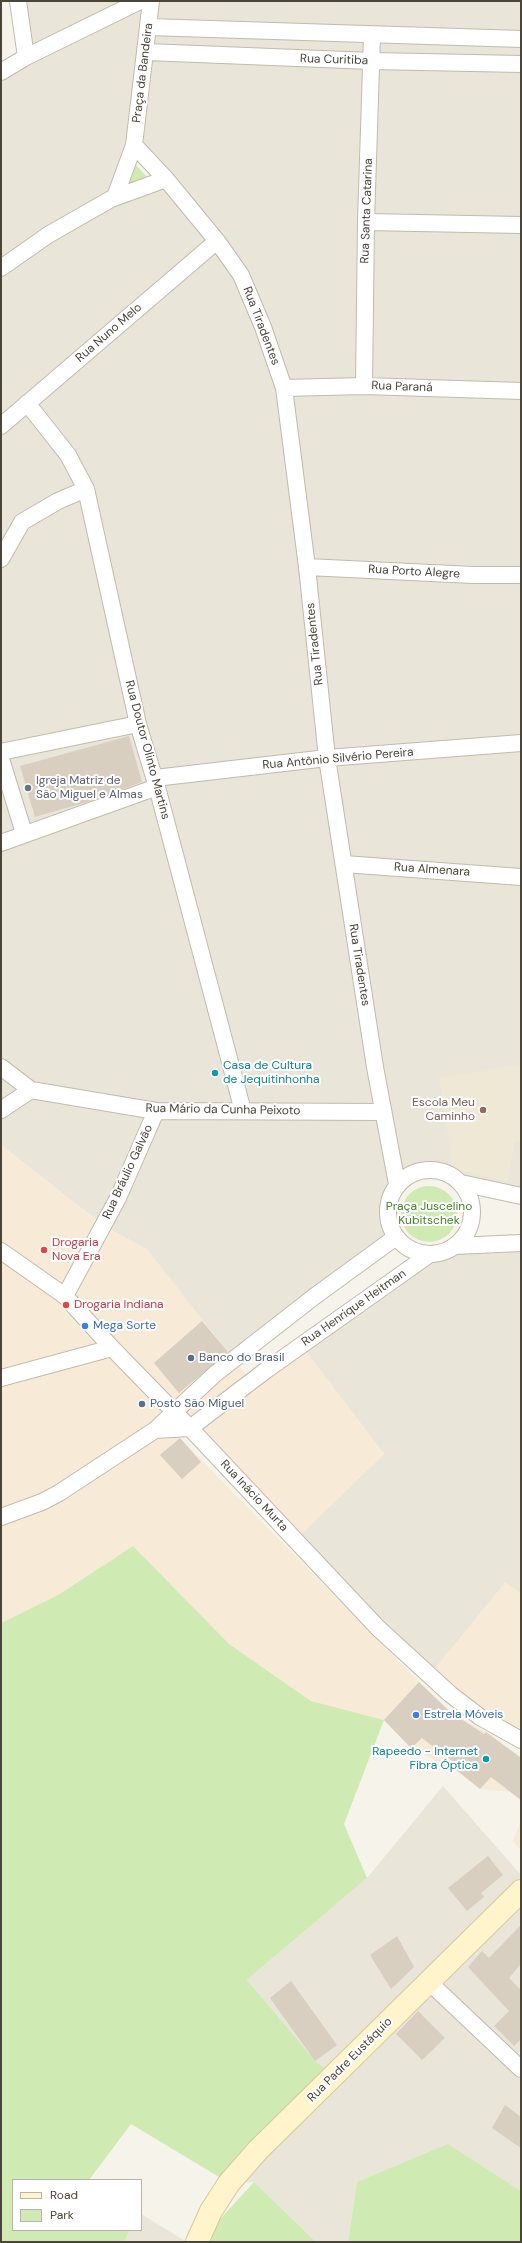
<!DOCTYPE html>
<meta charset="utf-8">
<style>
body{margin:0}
#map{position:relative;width:522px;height:2243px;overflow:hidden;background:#f6f3eb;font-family:"DM Sans",sans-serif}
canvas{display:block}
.frame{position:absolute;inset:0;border:2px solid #4b4438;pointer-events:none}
.legend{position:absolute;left:12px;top:2179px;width:130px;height:52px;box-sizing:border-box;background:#fff;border:1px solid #b7b4af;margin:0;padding:5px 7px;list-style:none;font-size:12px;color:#4b4438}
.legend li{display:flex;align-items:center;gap:8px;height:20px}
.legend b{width:20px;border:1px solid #b7b4af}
</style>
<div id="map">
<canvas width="522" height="2243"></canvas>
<div class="frame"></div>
<ul class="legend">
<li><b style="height:5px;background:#fff4cc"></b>Road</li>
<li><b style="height:11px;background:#d0eab4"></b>Park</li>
</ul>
</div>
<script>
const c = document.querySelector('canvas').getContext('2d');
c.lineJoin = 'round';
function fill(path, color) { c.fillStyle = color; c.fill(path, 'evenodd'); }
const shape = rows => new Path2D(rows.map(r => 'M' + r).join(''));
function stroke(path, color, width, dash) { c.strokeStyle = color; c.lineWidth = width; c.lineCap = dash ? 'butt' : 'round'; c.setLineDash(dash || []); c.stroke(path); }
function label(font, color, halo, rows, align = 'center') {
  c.font = font + ' "DM Sans",sans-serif'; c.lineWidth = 4; c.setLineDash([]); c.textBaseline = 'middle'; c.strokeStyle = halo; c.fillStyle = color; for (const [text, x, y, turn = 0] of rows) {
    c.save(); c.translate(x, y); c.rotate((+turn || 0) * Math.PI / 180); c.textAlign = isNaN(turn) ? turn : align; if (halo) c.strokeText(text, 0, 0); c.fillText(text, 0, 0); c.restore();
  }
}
fill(shape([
 [18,1,521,1,521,1196,461,1183,436,1169,408,1175,397,1184,387,1210,396,1237,237,1364,202,1321,103,1225,1,1145,1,72,26,57],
 [134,146,165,179,112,199],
 [521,1243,521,1593,505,1583,429,1676,295,1540,384,1454,304,1349,430,1254,454,1246],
 [443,1786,521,1875,521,2051,515,2056,521,2067,521,2191,448,2145,357,2182,348,2242,316,2242,254,2182,229,2183,314,2066,247,1980,367,1878],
 [141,2214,187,2242,124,2242,130,2230,141,2230]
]), '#eae5d9');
fill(shape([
 [1,1145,103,1225,147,1249,251,1381,304,1349,384,1454,295,1540,190,1428,180,1438,419,1682,454,1714,486,1732,521,1757,521,1800,510,1792,480,1789,456,1770,411,1748,384,1720,311,1701,229,1644,133,1546,58,1595,1,1623],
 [505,1583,521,1593,521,1735,429,1676],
 [521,1821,521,1851,513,1841]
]), '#f7ead7');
fill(shape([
 [520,1065,521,1142,515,1141,508,1182,453,1169,439,1078]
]), '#efe8d5');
fill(shape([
 [136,165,147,177,128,186],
 '401 1214a28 28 0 1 1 56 0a28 28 0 1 1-56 0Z',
 [133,1546,229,1644,311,1701,384,1720,344,1824,367,1878,247,1980,315,2061,333,2076,229,2183,131,2124,89,2180,13,2180,13,2230,130,2230,124,2242,1,2242,1,1623,58,1595],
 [448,2144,521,2191,521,2242,348,2242,357,2182],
 [254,2182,316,2242,199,2242]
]), '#d0eab4');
fill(shape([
 [129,736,142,782,90,801,35,817,20,766],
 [202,1321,228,1352,179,1393,154,1363],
 [180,1438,201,1462,182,1479,160,1455],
 [419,1682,449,1711,484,1734,486,1732,521,1758,521,1800,491,1777,480,1789,456,1770,459,1766,422,1738,411,1748,384,1720],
 [488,1856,503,1875,481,1893,484,1897,467,1911,448,1888],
 [521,1925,521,1964,509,1978,521,1990,521,2039,514,2046,494,2026,509,2011,468,1967,482,1951,489,1958],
 [397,1936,414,1967,391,1989,370,1955],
 [291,1981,337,2045,315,2061,270,1998],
 [418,2011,445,2038,422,2060,396,2034],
 [505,2105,521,2117,521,2148,492,2128]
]), '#d8cfc0');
const street = shape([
 [18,1,26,57],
 [149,27,521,39],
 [147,52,372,61,521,64],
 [1,72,26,57,140,1],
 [134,145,166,179,217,241,241,275,263,327,284,388,307,567,327,758,375,1067,397,1184],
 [115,197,134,145,151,1],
 [366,222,521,225],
 [1,268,48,235,111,199,166,179],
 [364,386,366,222,372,36],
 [284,388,364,386,521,391],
 [27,403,68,455,86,489,138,724,157,787,243,1111],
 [1,426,217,241],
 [1,559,22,522,58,501,86,489],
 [307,567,473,575,521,575],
 [1,752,138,724],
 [1,759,24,833],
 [155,778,327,758,521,743],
 [1,843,157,787],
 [344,864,521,877],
 [1,1067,31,1090,156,1111,383,1112],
 [1,1110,31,1090],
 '388 1212a42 42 0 1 1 84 0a42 42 0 1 1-84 0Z',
 [461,1183,521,1196],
 [454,1246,521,1243],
 [1,1251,65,1296,112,1348,190,1428,378,1628,450,1694,480,1717,521,1740],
 [65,1296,118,1198,156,1111],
 [1,1378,112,1348],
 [155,1430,190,1428,265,1371,430,1254],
 [1,1517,42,1502,59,1493,155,1430,215,1374,315,1296,396,1237],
 [429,1982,521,2069]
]);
const secondary = shape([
 [197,2242,211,2211,229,2183,258,2150,521,1891]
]);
stroke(street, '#c2bbad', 18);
stroke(secondary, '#d6c89a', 24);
stroke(street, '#fff', 16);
stroke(secondary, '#fff4cc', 22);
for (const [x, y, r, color] of [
 [28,788,4,"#6b7280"],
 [215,1073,4,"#0f9aa8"],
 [483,1110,4,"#8d6e63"],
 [44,1250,4,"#e0444e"],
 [66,1305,4,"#e0444e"],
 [85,1326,4,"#3f7fe0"],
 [191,1358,4,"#5c6f8a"],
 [142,1404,4,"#5c6f8a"],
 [416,1715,4,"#3f7fe0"],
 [486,1759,4,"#0f9aa8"]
]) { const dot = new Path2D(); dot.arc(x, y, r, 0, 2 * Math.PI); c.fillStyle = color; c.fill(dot); stroke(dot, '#fff', 1.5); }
label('12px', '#4b4438', '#fff', [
 ["Rua Curitiba",334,60,2],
 ["Praça da Bandeira",143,73,-83],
 ["Rua Santa Catarina",367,211,-88],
 ["Rua Tiradentes",261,326,69],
 ["Rua Nuno Melo",109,333,-41],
 ["Rua Paraná",402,387,2],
 ["Rua Porto Alegre",414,572,3],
 ["Rua Tiradentes",315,644,-96],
 ["Rua Doutor Olinto Martins",147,750,75],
 ["Rua Antônio Silvério Pereira",338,759,-5],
 ["Rua Almenara",432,870,4],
 ["Rua Tiradentes",359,965,81],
 ["Rua Mário da Cunha Peixoto",223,1110,1],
 ["Rua Bráulio Galvão",128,1172,-65],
 ["Rua Henrique Heitman",354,1308,-35],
 ["Rua Inácio Murta",254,1496,47],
 ["Rua Padre Eustáquio",350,2060,-45]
]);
label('12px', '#5b616d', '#fff', [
 ["Igreja Matriz de",36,781],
 ["São Miguel e Almas",36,795]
], 'left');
label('12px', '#0d838f', '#fff', [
 ["Casa de Cultura",223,1066],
 ["de Jequitinhonha",223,1080],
 ["Rapeedo - Internet",478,1752,"right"],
 ["Fibra Óptica",478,1766,"right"]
], 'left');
label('12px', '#785e54', '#fff', [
 ["Escola Meu",475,1103],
 ["Caminho",475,1117]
], 'right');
label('12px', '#477f29', '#fff', [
 ["Praça Juscelino",429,1207],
 ["Kubitschek",429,1221]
]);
label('12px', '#be3a42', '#fff', [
 ["Drogaria",52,1243],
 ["Nova Era",52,1257],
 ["Drogaria Indiana",74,1305]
], 'left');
label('12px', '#366cbe', '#fff', [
 ["Mega Sorte",93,1326],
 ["Estrela Móveis",424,1715]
], 'left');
label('12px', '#4e5e75', '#fff', [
 ["Banco do Brasil",199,1358],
 ["Posto São Miguel",150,1404]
], 'left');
</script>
